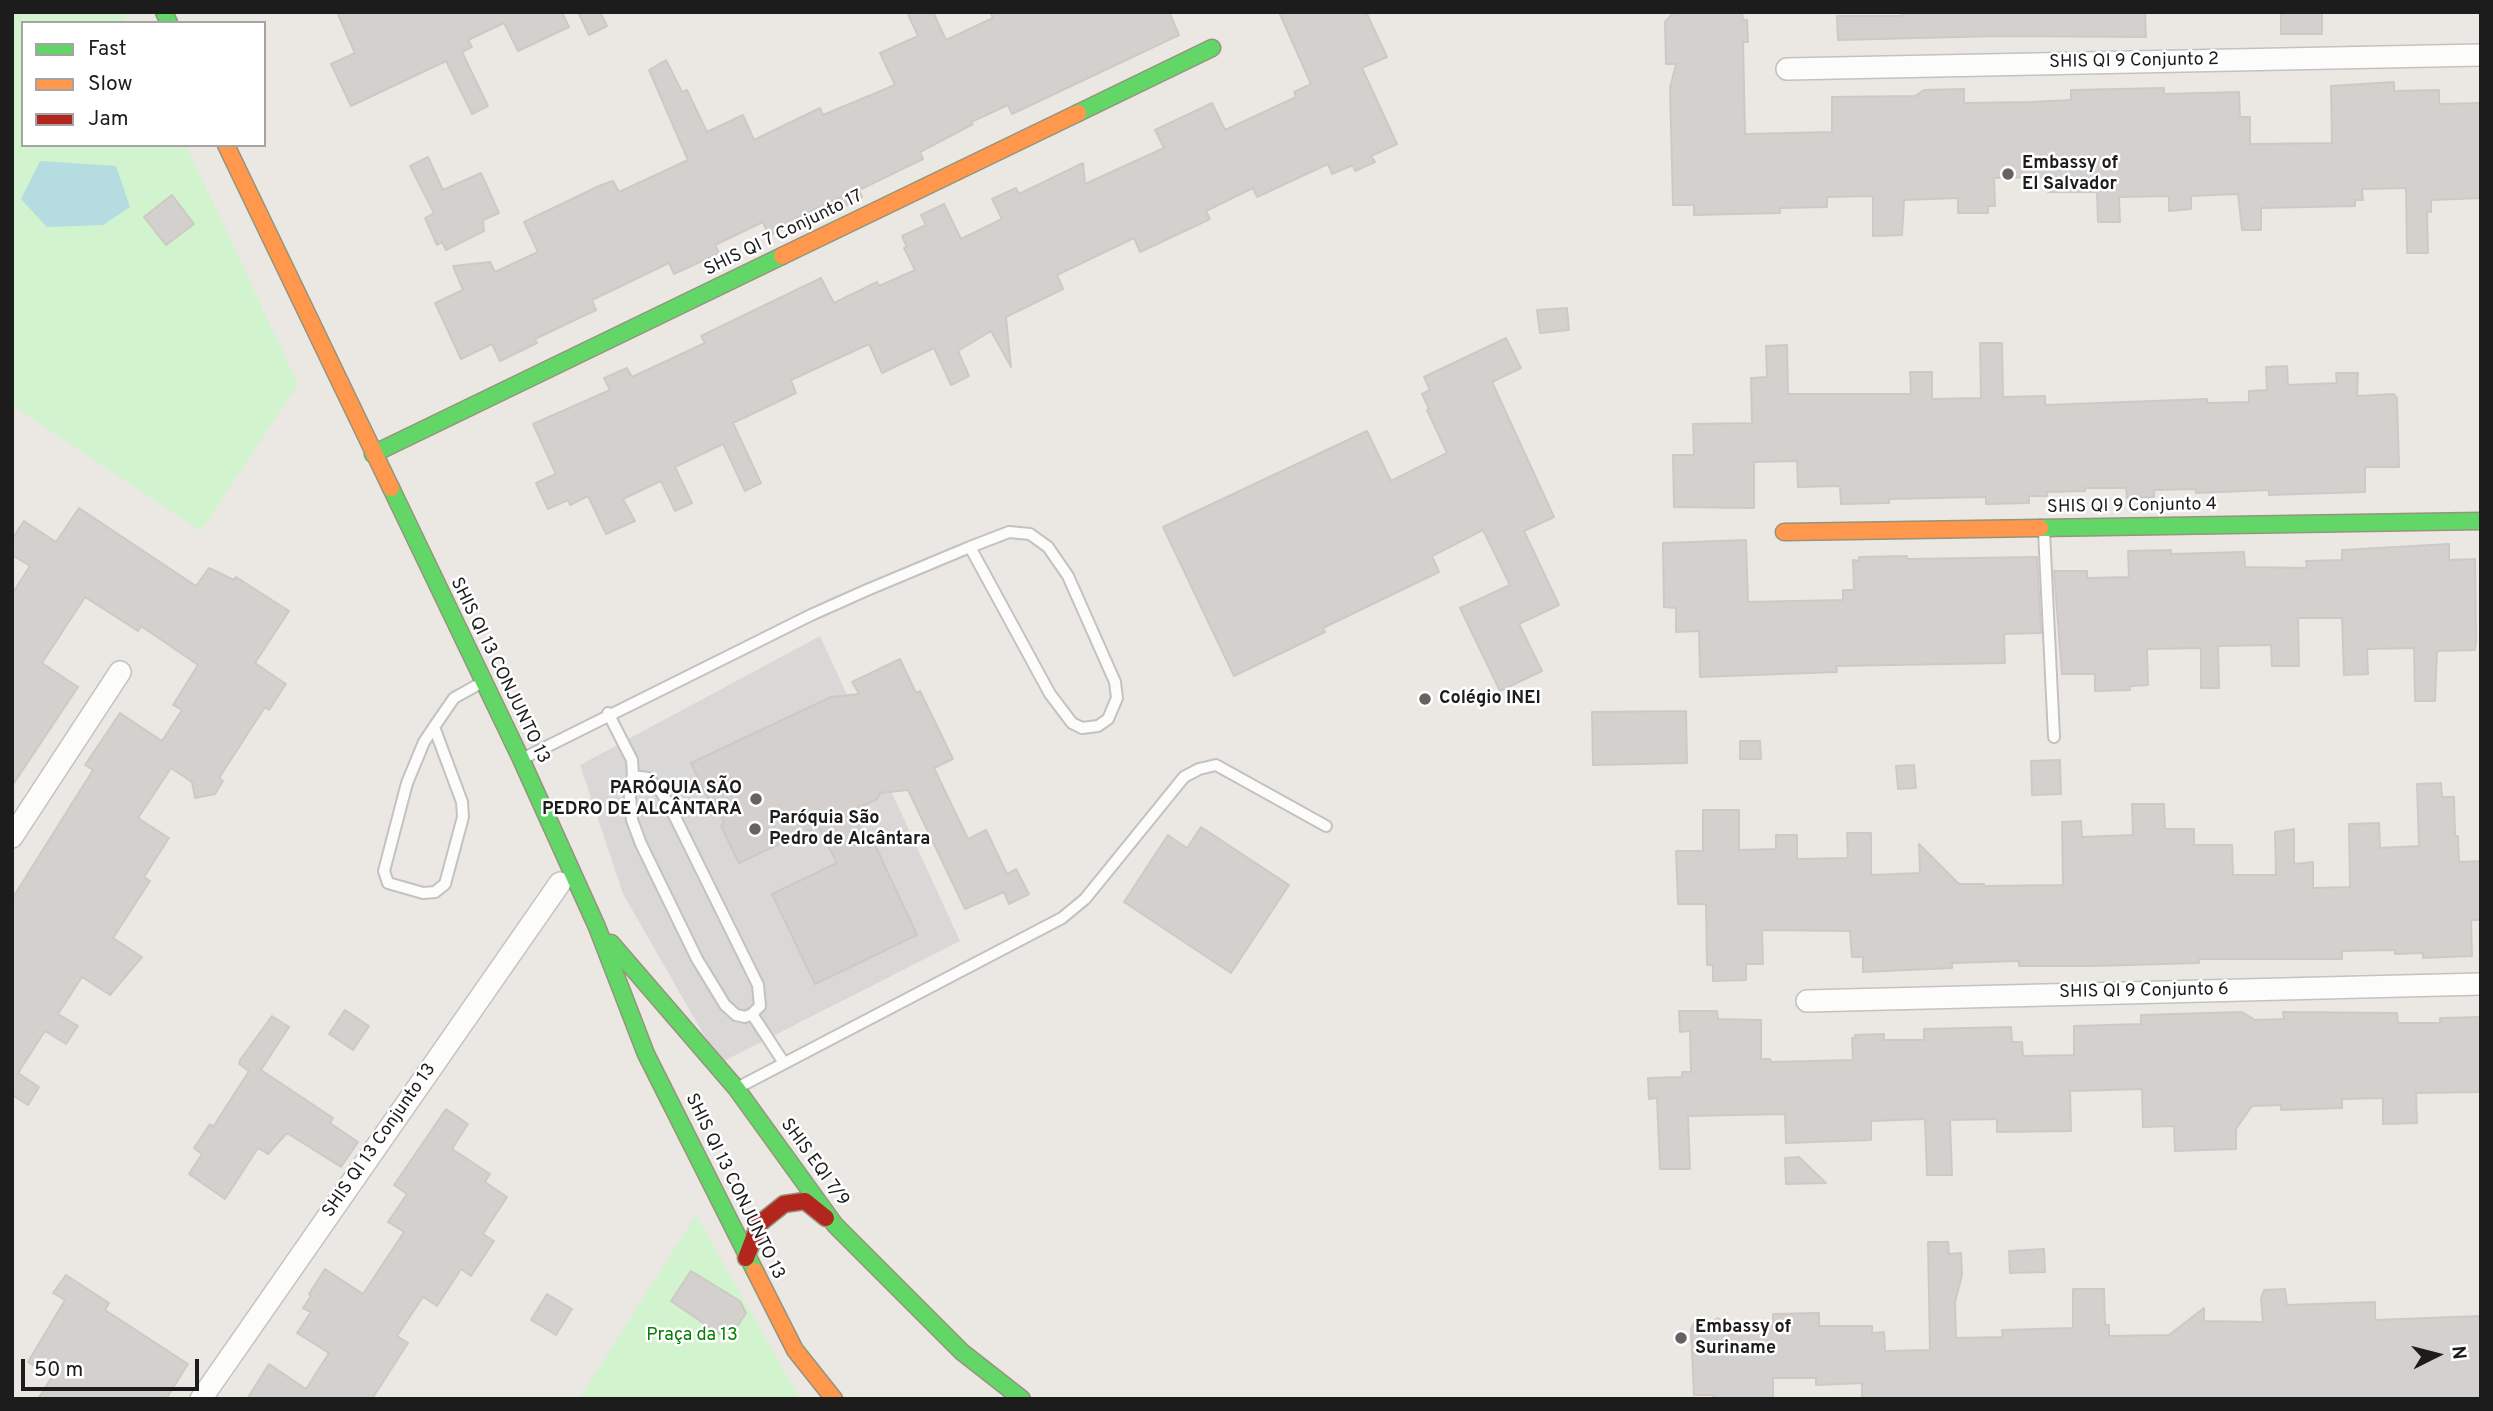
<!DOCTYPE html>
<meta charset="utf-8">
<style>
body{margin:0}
#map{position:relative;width:2493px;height:1411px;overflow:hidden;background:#ebe8e4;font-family:Overpass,sans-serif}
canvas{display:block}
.frame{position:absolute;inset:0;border:14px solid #1c1c1c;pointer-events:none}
.legend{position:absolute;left:21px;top:21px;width:245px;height:126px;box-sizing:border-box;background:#fff;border:2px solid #a4a4a4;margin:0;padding:9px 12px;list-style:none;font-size:21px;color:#1c1c1c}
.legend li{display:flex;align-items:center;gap:14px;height:35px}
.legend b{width:35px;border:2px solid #a4a4a4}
.north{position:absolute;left:2402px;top:1320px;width:70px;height:70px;-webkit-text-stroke:5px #fff;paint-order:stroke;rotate:84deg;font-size:19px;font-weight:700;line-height:28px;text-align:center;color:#1c1c1c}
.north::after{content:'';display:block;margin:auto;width:24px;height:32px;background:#1c1c1c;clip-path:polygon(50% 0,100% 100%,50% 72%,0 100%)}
.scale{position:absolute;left:21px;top:1359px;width:178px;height:32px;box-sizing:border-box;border:4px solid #1c1c1c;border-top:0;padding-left:9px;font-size:21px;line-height:24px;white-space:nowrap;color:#1c1c1c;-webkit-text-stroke:5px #fff;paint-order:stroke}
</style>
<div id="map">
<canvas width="2493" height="1411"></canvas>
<div class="frame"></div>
<ul class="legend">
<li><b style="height:9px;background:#63d668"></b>Fast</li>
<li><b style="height:9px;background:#ff974d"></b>Slow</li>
<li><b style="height:9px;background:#b3261e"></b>Jam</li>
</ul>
<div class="north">N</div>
<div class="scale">50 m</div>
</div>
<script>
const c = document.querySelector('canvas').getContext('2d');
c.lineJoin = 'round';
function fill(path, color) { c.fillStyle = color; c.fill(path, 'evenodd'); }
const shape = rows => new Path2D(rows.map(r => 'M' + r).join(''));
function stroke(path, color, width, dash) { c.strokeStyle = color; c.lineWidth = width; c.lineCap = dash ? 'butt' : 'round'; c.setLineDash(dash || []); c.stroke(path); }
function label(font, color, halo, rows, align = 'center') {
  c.font = font + ' Overpass,sans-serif'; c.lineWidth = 5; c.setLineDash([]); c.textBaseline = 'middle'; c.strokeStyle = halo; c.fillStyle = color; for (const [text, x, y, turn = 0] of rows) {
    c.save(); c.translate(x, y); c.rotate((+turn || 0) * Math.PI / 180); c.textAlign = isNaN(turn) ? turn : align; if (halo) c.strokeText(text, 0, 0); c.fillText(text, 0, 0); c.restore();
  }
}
fill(shape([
 [820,636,960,941,720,1063,623,894,580,765]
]), '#d9d8d6');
fill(shape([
 [12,12,123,12,128,23,23,23,23,145,186,145,298,384,201,531,12,405],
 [696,1215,800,1399,579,1399]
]), '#d1f3cd');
fill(shape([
 [40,161,116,166,130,207,103,225,47,227,21,199]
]), '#b5dce0');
const building = shape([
 [337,12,562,12,569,27,518,51,504,23,468,40,472,47,462,52,488,106,472,114,446,61,351,106,331,64,355,53,337,12],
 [578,12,600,12,607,26,589,35,578,12],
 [907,12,933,12,946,40,993,18,990,12,1169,12,1179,35,1012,114,1008,105,971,122,973,124,920,152,923,159,859,190,862,197,843,207,839,198,794,219,795,223,772,234,771,231,767,232,763,222,715,245,719,253,674,274,669,263,592,300,596,310,535,339,537,343,500,361,492,344,461,359,435,303,463,290,453,266,490,262,495,272,538,252,524,222,601,185,613,181,619,192,688,160,649,70,666,60,682,92,687,90,707,132,743,115,754,140,820,108,823,115,895,85,880,53,918,36,907,12],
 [1279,12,1366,12,1387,57,1362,68,1397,144,1371,156,1375,162,1355,171,1353,165,1332,174,1328,164,1257,197,1253,188,1206,211,1210,219,1140,252,1134,238,1057,275,1063,289,1006,317,1011,367,991,331,958,351,969,376,951,385,934,348,882,373,869,344,791,380,796,393,733,423,761,483,745,491,723,444,675,467,692,503,675,511,661,481,623,499,635,521,606,534,588,496,570,505,568,500,548,509,536,483,556,474,533,424,610,390,604,378,627,368,632,377,705,343,701,336,821,278,834,303,877,282,879,286,915,270,904,248,907,247,902,236,926,225,921,215,944,204,961,239,1002,219,992,199,1016,188,1019,194,1083,163,1085,184,1164,148,1155,130,1212,103,1225,130,1296,97,1294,92,1311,84,1279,12],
 [1674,12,1742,12,1743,20,1747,20,1748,42,1743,42,1745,134,1832,132,1832,97,1915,96,1924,90,1964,89,1964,103,2030,102,2071,100,2071,90,2164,88,2164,94,2239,92,2240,117,2250,117,2250,144,2332,143,2331,86,2394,82,2394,91,2439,90,2439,104,2481,103,2481,198,2431,200,2431,212,2427,212,2428,253,2407,253,2406,188,2362,189,2363,200,2355,200,2355,206,2261,208,2261,230,2242,230,2238,194,2191,196,2191,209,2169,211,2169,196,2119,197,2120,222,2098,222,2097,192,2048,192,2048,177,1994,178,1995,206,1988,206,1988,213,1958,213,1958,198,1904,200,1902,235,1873,236,1873,196,1827,197,1827,207,1780,208,1780,213,1694,215,1694,205,1673,205,1670,88,1676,64,1666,64,1665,22,1674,12],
 [1902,12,2145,12,2146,37,2000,36,1838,40,1837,16,1902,16,1902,12],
 [2281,12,2322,12,2322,34,2281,34,2281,12],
 [428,157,443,190,481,173,499,213,483,220,484,231,446,250,442,242,437,245,425,218,434,213,410,166,428,157],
 [172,195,194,224,166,245,144,217,172,195],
 [1567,308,1569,330,1540,333,1537,310,1567,308],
 [1506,338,1521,368,1492,382,1554,517,1524,531,1559,605,1519,624,1542,671,1500,691,1460,608,1510,585,1483,530,1432,556,1439,572,1323,628,1325,632,1234,676,1163,527,1367,431,1391,481,1447,453,1427,410,1429,409,1422,394,1430,390,1424,377,1506,338],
 [1980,343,2002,343,2003,397,2045,396,2045,405,2207,399,2207,403,2249,402,2249,391,2267,390,2266,367,2287,366,2288,385,2337,383,2336,373,2358,373,2357,396,2394,394,2397,398,2399,467,2365,467,2365,492,2269,495,2269,490,2196,493,2196,489,2154,490,2154,497,2127,498,2126,488,2085,488,2085,491,2047,492,2047,496,2029,496,2029,503,1986,504,1986,497,1889,499,1889,503,1841,504,1840,486,1798,487,1797,461,1754,462,1754,508,1674,507,1673,455,1694,455,1693,424,1752,423,1751,378,1767,377,1766,346,1787,345,1788,394,1911,394,1910,372,1932,372,1932,399,1981,398,1980,343],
 [79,508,196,586,209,568,234,580,236,577,289,611,255,663,286,684,269,710,265,707,219,778,223,781,215,794,195,798,192,782,171,768,138,818,169,838,144,877,150,881,113,938,142,957,110,995,82,977,58,1014,78,1026,66,1044,45,1031,18,1073,39,1087,28,1105,12,1095,12,899,93,770,85,765,120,713,162,741,182,710,173,705,198,665,141,626,138,631,85,597,42,663,78,687,12,786,12,594,30,566,12,555,12,539,24,521,56,542,79,508],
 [1746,540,1748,602,1843,600,1843,590,1854,590,1853,560,1859,561,1859,557,1907,556,1907,559,2037,557,2041,633,2004,634,2005,663,1836,666,1837,672,1700,677,1699,631,1676,632,1676,608,1664,607,1663,543,1746,540],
 [2449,544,2449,560,2475,559,2476,642,2475,650,2437,651,2435,701,2415,701,2414,648,2367,649,2368,674,2344,675,2342,618,2298,618,2299,666,2272,666,2271,645,2218,646,2219,688,2201,688,2201,648,2147,649,2148,685,2130,686,2130,690,2095,691,2095,674,2062,674,2054,571,2087,571,2087,578,2129,577,2128,551,2171,550,2171,554,2244,552,2245,567,2307,568,2306,561,2342,560,2342,550,2449,544],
 [900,659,916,693,920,691,953,759,934,768,968,839,986,830,1007,874,1016,869,1029,894,1009,904,1004,892,965,909,908,790,880,793,877,799,852,811,869,848,875,845,917,935,815,984,772,894,837,863,818,826,739,863,721,826,724,822,715,802,708,799,691,763,831,697,859,694,852,682,900,659],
 [1686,711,1687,763,1593,765,1592,712,1686,711],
 [1740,741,1760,741,1761,759,1740,759,1740,741],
 [2060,760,2061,794,2032,795,2031,761,2060,760],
 [1914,765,1916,788,1898,789,1896,766,1914,765],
 [2441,783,2442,797,2454,797,2455,836,2458,836,2459,862,2481,861,2481,920,2471,920,2472,956,2423,958,2423,953,2395,954,2395,950,2342,951,2342,959,2199,959,2199,963,2093,966,2019,966,2019,961,1952,963,1952,968,1863,972,1863,957,1852,957,1850,931,1762,930,1763,964,1746,964,1746,980,1713,981,1713,965,1707,965,1706,904,1678,904,1676,851,1703,851,1703,810,1739,810,1739,850,1776,849,1776,835,1797,835,1797,859,1848,858,1847,833,1871,833,1871,875,1920,873,1919,844,1959,884,1984,884,1984,886,2063,885,2062,822,2081,821,2082,837,2133,835,2132,804,2164,804,2165,829,2194,829,2194,845,2232,845,2233,875,2276,875,2275,832,2294,829,2294,864,2313,862,2313,888,2350,887,2349,824,2379,823,2380,848,2419,846,2417,784,2441,783],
 [1201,827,1289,885,1231,973,1124,902,1168,835,1187,848,1201,827],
 [345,1010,369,1026,353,1050,329,1034,345,1010],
 [1679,1011,1717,1011,1718,1019,1761,1020,1761,1059,1770,1059,1771,1062,1853,1060,1852,1038,1856,1038,1855,1035,1884,1034,1884,1040,1924,1040,1924,1029,2011,1027,2012,1042,2022,1042,2023,1056,2074,1055,2074,1026,2141,1024,2141,1015,2242,1012,2255,1020,2284,1019,2283,1012,2397,1013,2398,1023,2440,1023,2440,1018,2481,1017,2481,1092,2416,1093,2417,1123,2383,1124,2383,1098,2342,1099,2342,1108,2281,1110,2281,1105,2252,1106,2236,1129,2236,1149,2175,1151,2174,1126,2143,1127,2142,1089,2070,1091,2071,1131,1997,1132,1997,1119,1950,1120,1952,1175,1927,1175,1925,1119,1871,1121,1871,1140,1786,1143,1785,1114,1688,1116,1690,1169,1660,1169,1657,1098,1649,1099,1648,1078,1682,1077,1682,1072,1691,1072,1690,1031,1680,1032,1679,1011],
 [272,1016,289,1027,261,1070,333,1118,330,1123,358,1142,341,1167,287,1133,268,1154,258,1148,225,1199,189,1174,202,1154,194,1148,210,1124,213,1127,249,1071,239,1064,240,1060,272,1016],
 [446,1109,468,1124,452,1149,490,1174,485,1182,507,1197,483,1234,494,1241,471,1276,461,1269,437,1306,423,1297,397,1336,408,1343,372,1399,247,1399,269,1364,306,1389,329,1353,297,1333,311,1312,303,1308,311,1296,309,1294,325,1269,363,1294,404,1232,388,1222,407,1194,394,1185,446,1109],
 [1799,1157,1826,1183,1786,1184,1785,1158,1799,1157],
 [1928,1242,1948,1242,1949,1254,1961,1253,1962,1275,1955,1302,1956,1338,2003,1337,2002,1330,2073,1328,2073,1289,2104,1289,2105,1325,2109,1325,2109,1336,2169,1335,2204,1308,2204,1321,2263,1322,2261,1299,2264,1290,2285,1289,2287,1305,2375,1302,2375,1320,2481,1316,2481,1399,1862,1399,1862,1383,1816,1385,1816,1378,1773,1378,1773,1399,1714,1399,1713,1395,1694,1395,1691,1329,1694,1323,1710,1323,1718,1318,1730,1327,1773,1326,1773,1314,1819,1313,1819,1326,1872,1326,1872,1333,1884,1332,1885,1351,1930,1350,1928,1242],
 [2044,1249,2045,1272,2010,1273,2009,1251,2044,1249],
 [691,1271,740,1301,746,1313,728,1340,671,1301,691,1271],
 [66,1275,109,1303,105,1310,188,1364,166,1399,38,1399,52,1377,28,1362,65,1300,53,1293,66,1275],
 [547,1294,572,1309,556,1335,531,1320,547,1294]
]);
fill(building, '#d3d0cd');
stroke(building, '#cec9c5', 2);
const lane = shape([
 [2044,531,2054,737],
 [608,713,632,760,633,776,629,785,632,820,641,844,697,959,725,1005,736,1015,745,1017,752,1014,760,1006,758,985,674,815,662,793,648,778,633,776],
 [434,727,462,802,463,817,445,884,435,892,423,893,388,883,384,871,407,783,424,742,434,727,454,698,481,683],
 [524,758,811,615,867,590,970,547,1009,532,1030,534,1048,547,1068,576,1115,682,1117,698,1108,719,1098,726,1082,728,1072,723,1050,694,970,547],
 [752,1014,784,1063],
 [739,1087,1062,918,1085,899,1184,777,1199,769,1216,765,1326,826]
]);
const street = shape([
 [1787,69,2481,55],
 [12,837,120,672],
 [1807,1001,2481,984],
 [201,1399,560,883]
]);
const fast = shape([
 [164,12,169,23],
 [1078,113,1212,48],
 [373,454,782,256],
 [391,488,521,759,597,927,646,1054,755,1271],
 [2040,528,2481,521],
 [611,943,736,1088,835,1225,962,1352,1022,1399]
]);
const slow = shape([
 [226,145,391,488],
 [782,256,1078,113],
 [1784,532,2040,528],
 [755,1271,795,1350,834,1399]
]);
const jam = shape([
 [746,1258,759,1224,784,1204,805,1201,826,1218]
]);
stroke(lane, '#c3c2c0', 14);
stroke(street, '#c3c2c0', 24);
stroke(fast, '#95947c', 19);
stroke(slow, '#95947c', 19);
stroke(jam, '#95947c', 19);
stroke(lane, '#fcfcfb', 10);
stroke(street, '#fcfcfb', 21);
stroke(fast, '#63d668', 16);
stroke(slow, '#ff974d', 16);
stroke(jam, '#b3261e', 16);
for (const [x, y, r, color] of [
 [2008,174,7,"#646362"],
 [1425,699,7,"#646362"],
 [756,799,7,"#646362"],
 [755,829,7,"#646362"],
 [1681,1338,7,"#646362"]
]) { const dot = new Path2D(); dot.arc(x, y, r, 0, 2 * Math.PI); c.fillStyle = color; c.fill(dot); stroke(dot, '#fff', 2.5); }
label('18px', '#1c1c1c', '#fff', [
 ["SHIS QI 9 Conjunto 2",2134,62,-1],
 ["SHIS QI 7 Conjunto 17",784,234,-26],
 ["SHIS QI 9 Conjunto 4",2132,507,-1],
 ["SHIS QI 13 CONJUNTO 13",499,671,64],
 ["SHIS QI 9 Conjunto 6",2144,992,-1],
 ["SHIS QI 13 Conjunto 13",380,1141,-55],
 ["SHIS EQI 7/9",814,1163,54],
 ["SHIS QI 13 CONJUNTO 13",734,1187,64]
]);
label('bold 18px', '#1c1c1c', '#fff', [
 ["Embassy of",2022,164],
 ["El Salvador",2022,185],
 ["Colégio INEI",1439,699],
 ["PARÓQUIA SÃO",742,789,"right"],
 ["PEDRO DE ALCÂNTARA",742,810,"right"],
 ["Paróquia São",769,819],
 ["Pedro de Alcântara",769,840],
 ["Embassy of",1695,1328],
 ["Suriname",1695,1349]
], 'left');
label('18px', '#077f05', '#fff', [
 ["Praça da 13",692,1336]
]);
</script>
